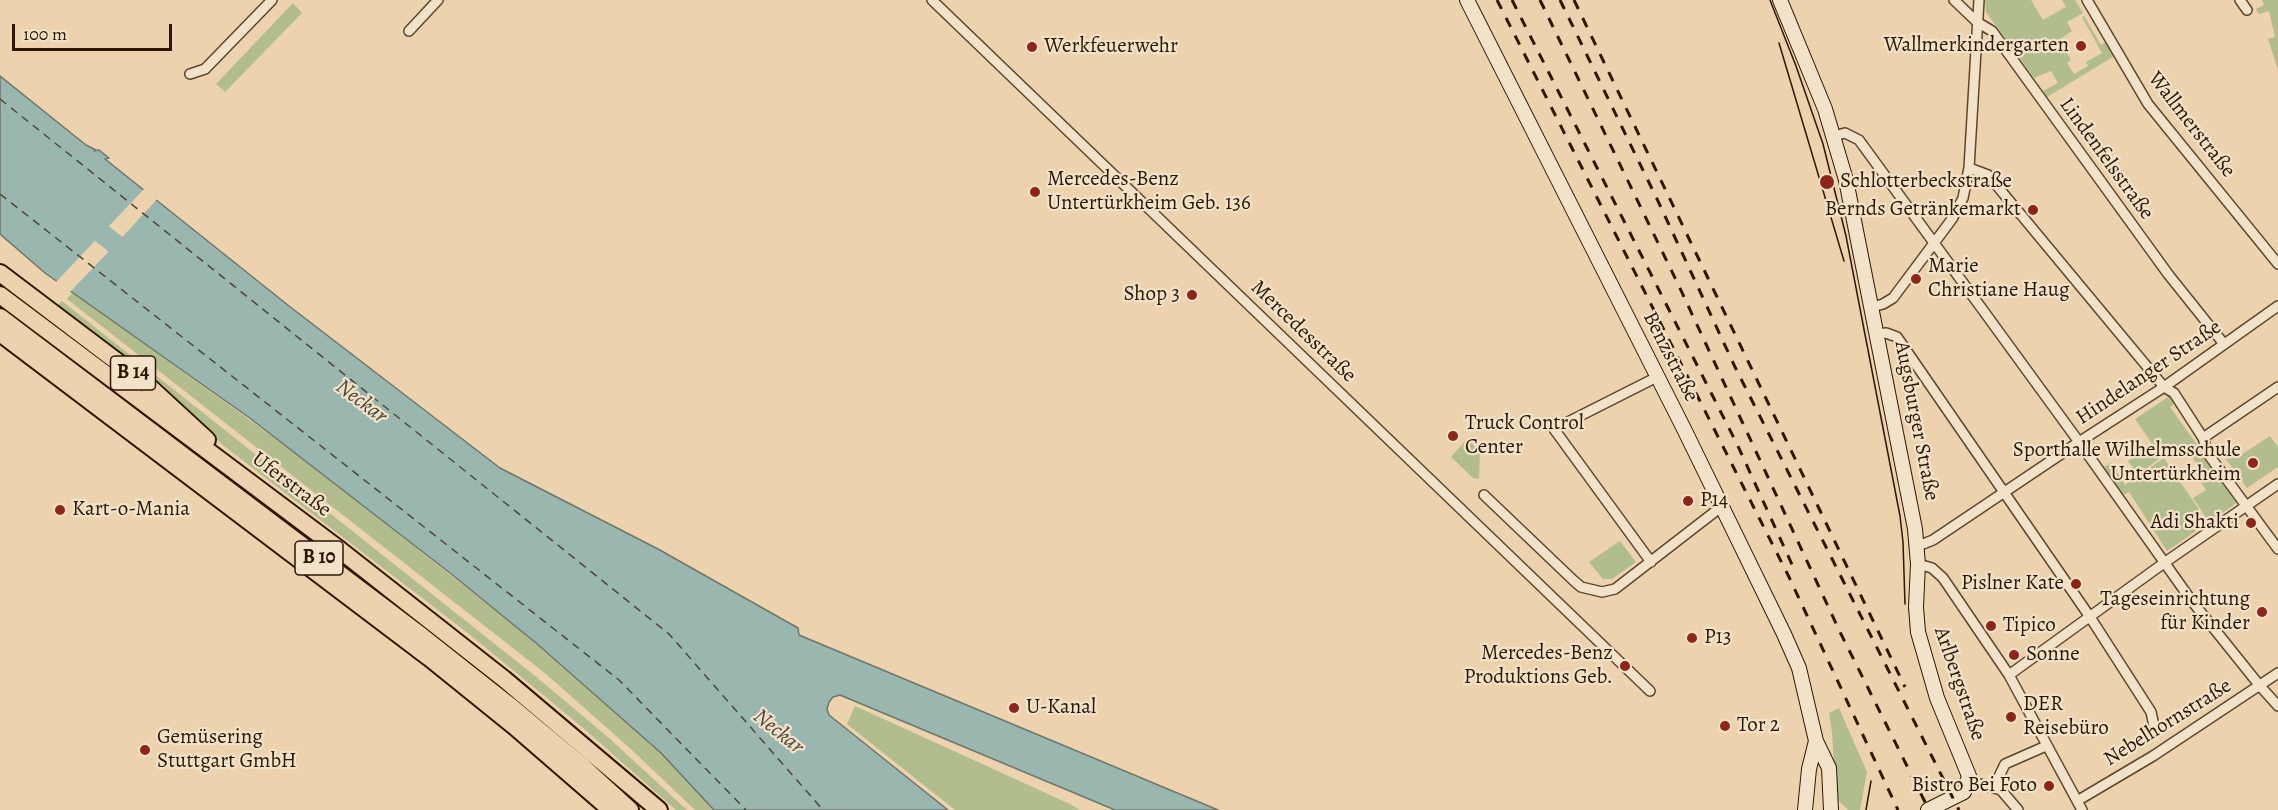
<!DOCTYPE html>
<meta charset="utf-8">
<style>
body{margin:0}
#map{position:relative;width:2278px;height:810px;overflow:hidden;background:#ecd2ad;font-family:Alegreya,serif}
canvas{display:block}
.scale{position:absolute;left:12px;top:24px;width:160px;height:27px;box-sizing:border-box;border:3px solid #2d1703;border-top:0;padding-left:8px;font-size:18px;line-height:21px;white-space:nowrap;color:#2d1703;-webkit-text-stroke:4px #f3e2ca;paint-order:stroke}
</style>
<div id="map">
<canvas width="2278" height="810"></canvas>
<div class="scale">100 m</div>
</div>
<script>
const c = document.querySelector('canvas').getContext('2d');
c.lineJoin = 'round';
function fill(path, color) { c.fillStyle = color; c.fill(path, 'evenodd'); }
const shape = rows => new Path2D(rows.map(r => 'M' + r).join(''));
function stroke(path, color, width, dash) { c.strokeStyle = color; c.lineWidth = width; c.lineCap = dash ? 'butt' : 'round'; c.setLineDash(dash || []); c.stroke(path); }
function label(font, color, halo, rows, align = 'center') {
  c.font = font + ' Alegreya,serif'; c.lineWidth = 4.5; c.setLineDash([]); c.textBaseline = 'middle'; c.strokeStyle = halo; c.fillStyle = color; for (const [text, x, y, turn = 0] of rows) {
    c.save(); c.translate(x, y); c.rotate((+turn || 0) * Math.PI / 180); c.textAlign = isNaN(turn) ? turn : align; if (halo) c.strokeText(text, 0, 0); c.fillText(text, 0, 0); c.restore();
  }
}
fill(shape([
 [1985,0,2031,0,2043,20,2066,7,2062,0,2075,0,2083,13,2067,22,2072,31,2059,40,2071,60,2067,63,2074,74,2088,66,2086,62,2102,53,2082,17,2084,16,2101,45,2107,41,2116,55,2047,97,2043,91,2058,83,2051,71,2034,78,1986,12],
 [2262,0,2278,0,2278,70,2268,39,2275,37,2269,11,2259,14,2256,9,2264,5],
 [293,3,302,13,225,92,216,84],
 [73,292,306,461,520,630,667,759,714,810,695,810,633,751,546,674,67,299],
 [62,301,534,675,609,738,687,810,676,810,582,727,469,634,224,446,189,415,55,308],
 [2174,393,2179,400,2170,407,2238,502,2209,522,2193,498,2206,490,2197,477,2203,472,2190,454,2182,459,2174,447,2138,475,2128,461,2153,445,2135,419],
 [2270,436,2278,447,2278,467,2247,488,2225,458,2234,452,2238,457],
 [1466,440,1469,440,1480,451,1479,479,1473,478,1451,457],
 [2164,458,2202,514,2190,523,2196,531,2167,551,2129,492,2123,495,2104,467,2111,463,2125,485],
 [1620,541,1636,562,1612,579,1603,579,1589,562],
 [855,706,1070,804,1080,810,955,810,847,724],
 [1839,708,1867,772,1860,810,1848,810,1836,798,1832,732,1829,713]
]), '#b2bd8e');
const water = shape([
 [0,76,86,145,96,150,94,151,99,150,109,158,105,159,289,306,500,468,658,549,798,628,799,635,1218,810,1115,810,840,695,833,697,829,702,827,709,829,715,948,810,714,810,661,753,536,643,450,573,251,419,45,273,0,234,0,76],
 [104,230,116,239,116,244,110,245,101,236,104,230]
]);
fill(water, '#99b6af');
stroke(water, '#6e766a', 1.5);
fill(shape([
 [145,188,158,198,116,244,69,293,55,283]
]), '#ecd2ad');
stroke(shape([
 [80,217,135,259]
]), '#99b6af', 20);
stroke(shape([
 [0,99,669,634,823,810],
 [0,194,619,680,746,810]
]), '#4d4737', 1.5, [8, 6]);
const minor = shape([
 [932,0,1650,691],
 [1954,0,1977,22,1992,31,2168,274,2224,344],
 [2087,0,2148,104,2278,264],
 [2240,0,2247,10],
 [409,31,438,0],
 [190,74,205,69,272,0],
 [1834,136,1845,133,1859,140,2079,442,2191,600,2260,686,2278,706],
 [1969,168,1988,175,2164,387,2174,393,2203,438,2208,454,2278,549],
 [1872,307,1883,304,1893,298,1952,219,1963,198,1969,168,1979,0],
 [1877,334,1886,333,1897,337,2090,617,2151,712,2154,726],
 [2203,438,2278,387],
 [1484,495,1573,580,1581,587,1602,592,1615,589,1721,507],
 [1918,546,1933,540,2079,442,2164,387,2278,306],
 [1651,562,1554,429,1657,377],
 [1918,564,1932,568,1943,578,2009,675,2082,810],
 [2009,675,2164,563,2278,484],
 [1969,781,2001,790,2018,810],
 [1994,787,2005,764,2046,746],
 [2077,801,2153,756,2278,673]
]);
const secondary = shape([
 [1467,0,1684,429,1784,634,1799,668,1816,741,1829,768,1831,810],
 [1780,0,1825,109,1846,180,1915,529,1918,564,1916,607,1918,632,1937,698,1969,776,1964,792,1928,810],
 [1805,810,1809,769,1816,741]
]);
const trunk = shape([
 [0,273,144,382,207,440],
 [0,295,340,550,504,679,659,810],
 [0,317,419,634,509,705,582,766,630,810],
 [0,333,431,659,514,726,611,810]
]);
stroke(minor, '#5d462e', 12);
stroke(secondary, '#2d1703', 16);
stroke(trunk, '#2d1703', 20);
stroke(minor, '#f3e2ca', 9);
stroke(secondary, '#f3e2ca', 14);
stroke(trunk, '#ecd2ad', 16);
stroke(shape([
 [1770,0,1796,66,1823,144,1846,236,1900,516,1903,542,1905,604],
 [1779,43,1844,261],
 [1866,810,1871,781]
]), '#2d1703', 1.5);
stroke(shape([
 [1497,0,1789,577,1898,810],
 [1512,0,1737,444,1795,571],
 [1540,0,1678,284,1840,632,1929,810],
 [1560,0,1658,201,1735,367,1959,810],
 [1574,0,1905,687]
]), '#2d1703', 3, [10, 10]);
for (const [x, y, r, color] of [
 [2081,46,6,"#8f2418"],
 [1032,47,6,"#8f2418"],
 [1827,182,8,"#8f2418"],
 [1035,192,6,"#8f2418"],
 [2033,210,6,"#8f2418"],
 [1916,279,6,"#8f2418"],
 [1192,295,6,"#8f2418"],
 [1453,436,6,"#8f2418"],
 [2253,463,6,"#8f2418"],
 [1688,501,6,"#8f2418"],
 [60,510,6,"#8f2418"],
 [2251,523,6,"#8f2418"],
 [2076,584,6,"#8f2418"],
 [2262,612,6,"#8f2418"],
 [1991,626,6,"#8f2418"],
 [1692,638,6,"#8f2418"],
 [2014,655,6,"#8f2418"],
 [1625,666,6,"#8f2418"],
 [1014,708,6,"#8f2418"],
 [2011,717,6,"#8f2418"],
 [1725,726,6,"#8f2418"],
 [145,750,6,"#8f2418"],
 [2049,786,6,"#8f2418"]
]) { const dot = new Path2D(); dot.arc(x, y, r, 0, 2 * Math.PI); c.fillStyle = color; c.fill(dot); stroke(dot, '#f3e2ca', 2); }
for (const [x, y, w] of [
 [133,373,45],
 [319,558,48]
]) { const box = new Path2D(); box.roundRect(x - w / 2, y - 17, w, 34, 4.5); c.fillStyle = '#f3e2ca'; c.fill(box); stroke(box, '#2d1703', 1.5); }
label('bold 20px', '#2d1703', null, [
 ["B 14",133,373],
 ["B 10",319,558]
]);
label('21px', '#2d1703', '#f3e2ca', [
 ["Wallmerkindergarten",2069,46,"right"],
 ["Werkfeuerwehr",1044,47],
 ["Mercedes-Benz",1047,180],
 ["Untertürkheim Geb. 136",1047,204],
 ["Schlotterbeckstraße",1840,182],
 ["Bernds Getränkemarkt",2021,210,"right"],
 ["Marie",1928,267],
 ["Christiane Haug",1928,291],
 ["Shop 3",1180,295,"right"],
 ["Truck Control",1465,424],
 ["Center",1465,448],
 ["Sporthalle Wilhelmsschule",2241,451,"right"],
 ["Untertürkheim",2241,475,"right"],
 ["P14",1700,501],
 ["Kart-o-Mania",72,510],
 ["Adi Shakti",2239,523,"right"],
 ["Pislner Kate",2064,584,"right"],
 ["Tageseinrichtung",2250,600,"right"],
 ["für Kinder",2250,624,"right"],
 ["Tipico",2003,626],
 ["P13",1704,638],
 ["Mercedes-Benz",1613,654,"right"],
 ["Produktions Geb.",1613,678,"right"],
 ["Sonne",2026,655],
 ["DER",2023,705],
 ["Reisebüro",2023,729],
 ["U-Kanal",1026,708],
 ["Tor 2",1737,726],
 ["Gemüsering",157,738],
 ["Stuttgart GmbH",157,762],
 ["Bistro Bei Foto",2037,786,"right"]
], 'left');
label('21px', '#2d1703', '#f3e2ca', [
 ["Wallmerstraße",2191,125,52],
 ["Lindenfelsstraße",2106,159,54],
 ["Mercedesstraße",1303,332,44],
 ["Benzstraße",1670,357,63],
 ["Hindelanger Straße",2149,373,-34],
 ["Augsburger Straße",1916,421,79],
 ["Uferstraße",291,485,37],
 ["Arlbergstraße",1959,684,71],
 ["Nebelhornstraße",2168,723,-32]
]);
label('italic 22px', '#4d4737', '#f3e2ca', [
 ["Neckar",361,402,37],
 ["Neckar",778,732,39]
]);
</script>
